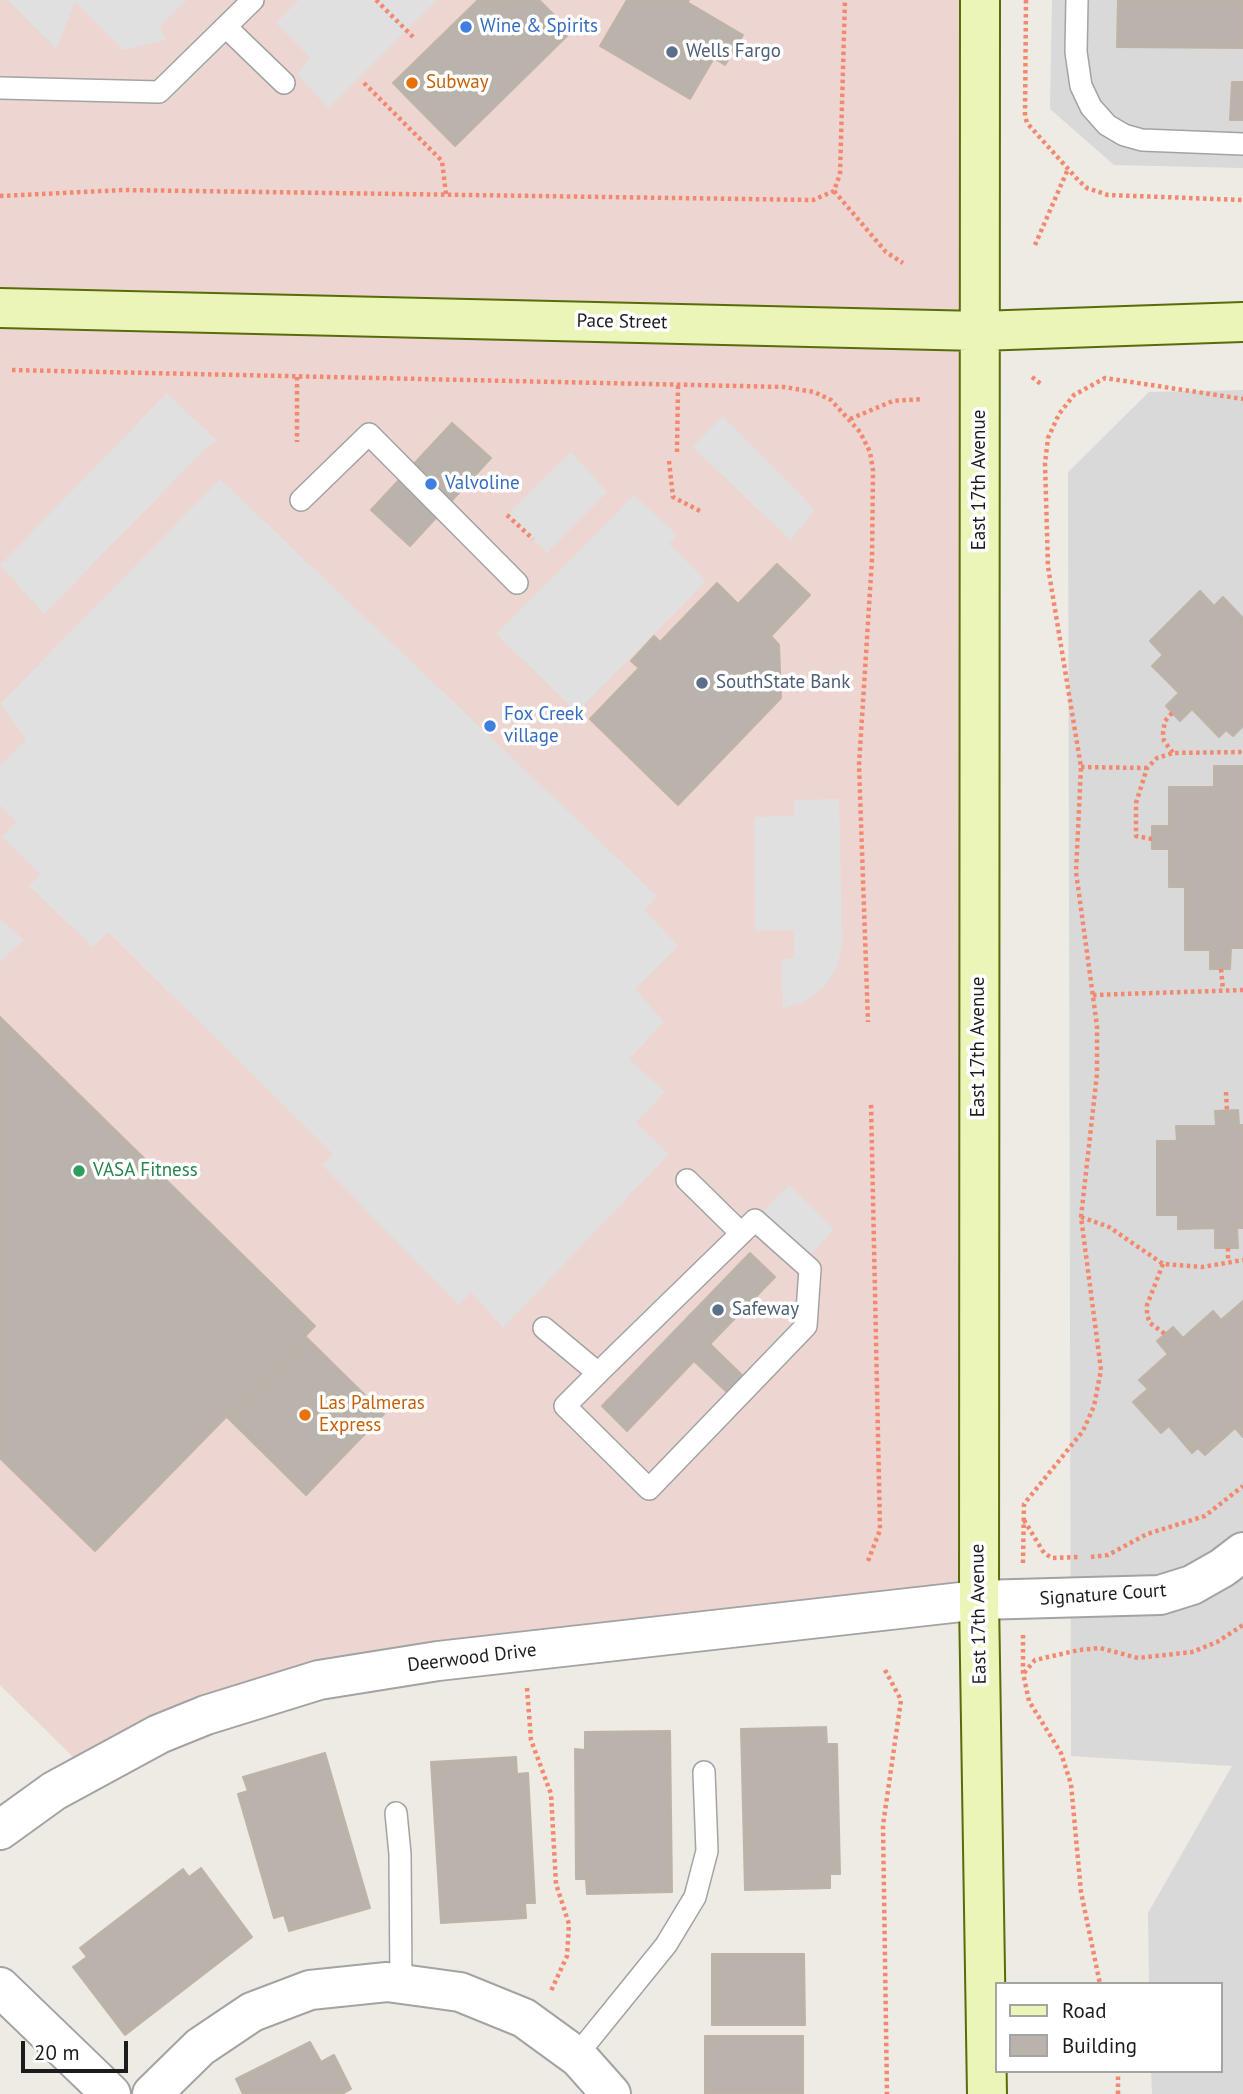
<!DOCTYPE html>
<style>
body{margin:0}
#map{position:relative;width:1243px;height:2094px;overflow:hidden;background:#edebe3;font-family:"PT Sans",sans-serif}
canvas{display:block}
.legend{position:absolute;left:995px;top:1982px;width:228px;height:91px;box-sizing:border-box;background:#fff;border:2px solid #a4a4a4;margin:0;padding:9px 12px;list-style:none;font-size:21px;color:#1c1c1c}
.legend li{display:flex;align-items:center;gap:14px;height:35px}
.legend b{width:35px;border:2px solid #a4a4a4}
.scale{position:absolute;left:21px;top:2041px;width:107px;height:32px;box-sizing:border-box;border:4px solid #1c1c1c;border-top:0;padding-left:9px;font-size:21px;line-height:24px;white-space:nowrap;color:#1c1c1c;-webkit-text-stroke:5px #fff;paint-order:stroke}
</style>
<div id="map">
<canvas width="1243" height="2094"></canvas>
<ul class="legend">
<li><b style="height:9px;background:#ecf5b8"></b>Road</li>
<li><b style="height:19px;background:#b9b3ac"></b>Building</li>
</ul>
<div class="scale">20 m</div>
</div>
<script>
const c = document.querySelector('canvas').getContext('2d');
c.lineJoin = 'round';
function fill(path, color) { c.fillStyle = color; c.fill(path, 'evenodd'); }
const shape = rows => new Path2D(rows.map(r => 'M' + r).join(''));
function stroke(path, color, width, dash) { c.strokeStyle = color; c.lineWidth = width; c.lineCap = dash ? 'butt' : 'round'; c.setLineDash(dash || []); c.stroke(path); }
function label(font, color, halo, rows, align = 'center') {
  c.font = font + ' "PT Sans",sans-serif'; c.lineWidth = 7; c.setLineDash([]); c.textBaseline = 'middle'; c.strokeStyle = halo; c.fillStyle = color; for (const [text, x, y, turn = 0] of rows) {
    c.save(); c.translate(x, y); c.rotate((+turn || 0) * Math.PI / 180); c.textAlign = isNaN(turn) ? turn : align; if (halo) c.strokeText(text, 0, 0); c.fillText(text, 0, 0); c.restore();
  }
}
fill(shape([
 [1052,0,1243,0,1243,168,1114,165,1050,109],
 [1243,390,1243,2094,1152,2094,1151,2071,1220,2071,1220,1984,1149,1984,1148,1913,1232,1766,1071,1756,1068,472,1149,392]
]), '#dad9d9');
fill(shape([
 [0,0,980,0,979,1600,319,1680,87,1771,0,1685]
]), '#edd6d2');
fill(shape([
 [8,0,187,0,160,26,165,40,123,50,75,2,56,49],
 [299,0,437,0,328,108,297,74,310,58,276,23],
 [167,393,218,442,211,443,44,614,0,565],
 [723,416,815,510,790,540,693,447],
 [571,452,607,492,547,553,507,515],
 [220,479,657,896,645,910,678,946,635,989,664,1022,629,1059,665,1092,636,1123,669,1154,503,1328,471,1292,459,1305,322,1165,333,1154,108,932,93,947,29,886,40,874,2,837,16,822,0,805,0,766,26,739,0,704],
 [634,495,677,535,669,544,706,581,577,712,496,634],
 [839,799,842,942,838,965,826,985,802,1003,783,1008,781,959,794,958,794,930,755,931,754,817,794,816,794,800],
 [0,919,24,940,0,962],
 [789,1185,834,1229,804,1263,755,1220]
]), '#e0e0e0');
const building = shape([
 [478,0,539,0,571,32,455,146,393,83,478,0],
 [627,0,689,0,687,2,743,35,725,65,714,58,690,99,600,46,627,0],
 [1118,0,1243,0,1243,48,1117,47,1118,0],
 [1232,82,1243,82,1243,120,1230,120,1232,82],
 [452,423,491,458,410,546,371,510,452,423],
 [777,564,810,595,771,636,779,645,781,698,678,805,590,719,639,668,631,661,654,636,660,642,717,583,738,604,777,564],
 [1200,591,1214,606,1223,597,1243,618,1243,726,1233,736,1226,730,1219,737,1192,709,1180,721,1166,706,1179,693,1152,666,1163,655,1150,641,1200,591],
 [1214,766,1243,766,1243,948,1231,948,1230,969,1210,969,1210,950,1185,950,1185,887,1169,887,1169,849,1152,849,1152,826,1169,826,1169,787,1214,787,1214,766],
 [0,1017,315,1326,95,1551,0,1458,0,1017],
 [1238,1110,1239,1125,1243,1125,1243,1228,1237,1228,1238,1248,1215,1248,1215,1228,1178,1229,1178,1215,1157,1215,1157,1141,1177,1141,1176,1126,1216,1126,1215,1111,1238,1110],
 [750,1253,775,1277,710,1344,748,1381,732,1397,694,1361,627,1431,602,1406,750,1253],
 [1243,1301,1243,1437,1235,1428,1205,1455,1198,1448,1192,1453,1169,1426,1161,1433,1133,1402,1148,1389,1139,1380,1168,1354,1157,1341,1173,1327,1183,1338,1213,1311,1221,1320,1243,1301],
 [305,1336,384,1414,306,1495,226,1416,305,1336],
 [826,1727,827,1744,837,1744,840,1874,830,1874,830,1888,745,1890,741,1729,826,1727],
 [670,1731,672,1892,587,1894,586,1879,576,1879,575,1749,585,1750,585,1732,670,1731],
 [325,1753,370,1908,289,1931,284,1915,274,1918,238,1794,248,1791,243,1777,325,1753],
 [516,1757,517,1774,528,1773,535,1903,525,1903,526,1918,441,1923,431,1762,516,1757],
 [201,1868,252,1937,125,2035,73,1967,87,1957,80,1948,183,1869,189,1877,201,1868],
 [712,1954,804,1954,805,2025,712,2025,712,1954],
 [705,2036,803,2036,803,2094,705,2094,705,2036],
 [310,2042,321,2062,334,2055,351,2089,342,2094,243,2094,236,2079,310,2042]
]);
fill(building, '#b9b3ac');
stroke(building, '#beb3a6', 2);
const service = shape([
 [1077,0,1076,52,1081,86,1091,107,1107,125,1124,135,1142,140,1243,144],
 [226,27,284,83],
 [0,88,159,92,253,0],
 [301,500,369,434,517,583],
 [687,1180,741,1233],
 [544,1328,598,1373,565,1406,649,1489,806,1326,810,1269,755,1220,598,1373],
 [396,1813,400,1854,401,1983],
 [576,2056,666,1945,695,1897,707,1851,704,1772]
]);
const minor = shape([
 [979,1600,1160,1595,1192,1585,1222,1568,1243,1552],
 [0,1987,111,2094],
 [152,2094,200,2047,252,2012,310,1990,387,1982,460,1992,524,2018,579,2058,611,2094]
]);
const tertiary = shape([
 [0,1830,54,1791,159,1734,206,1715,319,1680,438,1661,979,1600]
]);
const secondary = shape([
 [980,0,979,1600,987,2094],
 [0,308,979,331,1243,322]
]);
stroke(service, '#a3a3a3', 24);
stroke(minor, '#a3a3a3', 42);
stroke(tertiary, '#a3a3a3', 42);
stroke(secondary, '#586c0a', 42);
stroke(shape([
 [376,0,413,37],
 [1026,0,1025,116,1027,123,1078,180,1087,188,1108,195,1243,200],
 [364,83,442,161,446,194],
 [834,191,886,252,903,263],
 [0,196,124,190,813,200,834,191,840,174,845,0],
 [1035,245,1068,169],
 [12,370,784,387,814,392,831,400,860,432,870,452,873,470,872,559,859,765,868,1022],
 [297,377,297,442],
 [1032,377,1042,385],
 [850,419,893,401,922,399],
 [677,452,678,385],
 [669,461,673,497,700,511],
 [507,515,533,539],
 [1172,713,1165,721,1163,732,1164,741,1173,753],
 [1081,767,1146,768],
 [1152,839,1136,836,1136,803,1147,768,1157,758,1173,753,1243,752],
 [1221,969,1223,990],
 [1093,995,1243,990],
 [1226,1092,1227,1111],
 [1081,1217,1109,1227,1163,1264,1202,1267,1243,1260],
 [1228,1248,1228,1261],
 [1163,1264,1147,1305,1147,1315,1150,1323,1165,1334],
 [1024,1520,1044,1553,1052,1558,1079,1557],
 [1091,1557,1108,1555,1147,1534,1205,1516,1243,1486],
 [868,1561,880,1530,871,1103],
 [1023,1563,1024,1504,1083,1431,1094,1406,1101,1370,1081,1217,1097,1074,1097,1026,1076,872,1081,767,1048,567,1045,463,1048,438,1059,414,1074,395,1105,378,1243,399],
 [1023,1635,1023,1673,1029,1701,1061,1753,1071,1784,1081,1892,1100,1984],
 [885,1670,901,1700,883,1825,887,2094],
 [1024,1673,1035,1660,1079,1650,1100,1648,1138,1658,1192,1652,1217,1642,1243,1625],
 [527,1688,531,1740,551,1794,556,1884,569,1924,567,1956,551,1991],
 [1118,2094,1118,2071]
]), '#f2896f', 4.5, [3.5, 3.5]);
stroke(service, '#fff', 21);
stroke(minor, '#fff', 38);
stroke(tertiary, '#fff', 38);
stroke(secondary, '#ecf5b8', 38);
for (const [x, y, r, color] of [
 [466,27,7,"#3f7fe0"],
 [672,52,7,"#5c6f8a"],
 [412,83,7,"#e8710a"],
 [431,484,7,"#3f7fe0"],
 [702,683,7,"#5c6f8a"],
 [490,726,7,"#3f7fe0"],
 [79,1171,7,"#2e9e5b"],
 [718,1310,7,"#5c6f8a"],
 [305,1415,7,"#e8710a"]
]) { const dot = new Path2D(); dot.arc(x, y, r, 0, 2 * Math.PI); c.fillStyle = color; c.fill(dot); stroke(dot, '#fff', 2.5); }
label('19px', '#366cbe', '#fff', [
 ["Wine & Spirits",480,27],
 ["Valvoline",445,484],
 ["Fox Creek",504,715],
 ["village",504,737]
], 'left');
label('19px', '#4e5e75', '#fff', [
 ["Wells Fargo",686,52],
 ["SouthState Bank",716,683],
 ["Safeway",732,1310]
], 'left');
label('19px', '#c56008', '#fff', [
 ["Subway",426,83],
 ["Las Palmeras",319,1404],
 ["Express",319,1426]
], 'left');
label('19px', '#1c1c1c', '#fff', [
 ["Pace Street",622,322,1],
 ["East 17th Avenue",980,480,-90],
 ["East 17th Avenue",979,1047,-90],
 ["Signature Court",1103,1595,-4],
 ["East 17th Avenue",979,1614,-91],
 ["Deerwood Drive",472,1658,-7]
]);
label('19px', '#27864d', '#fff', [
 ["VASA Fitness",93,1171]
], 'left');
</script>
